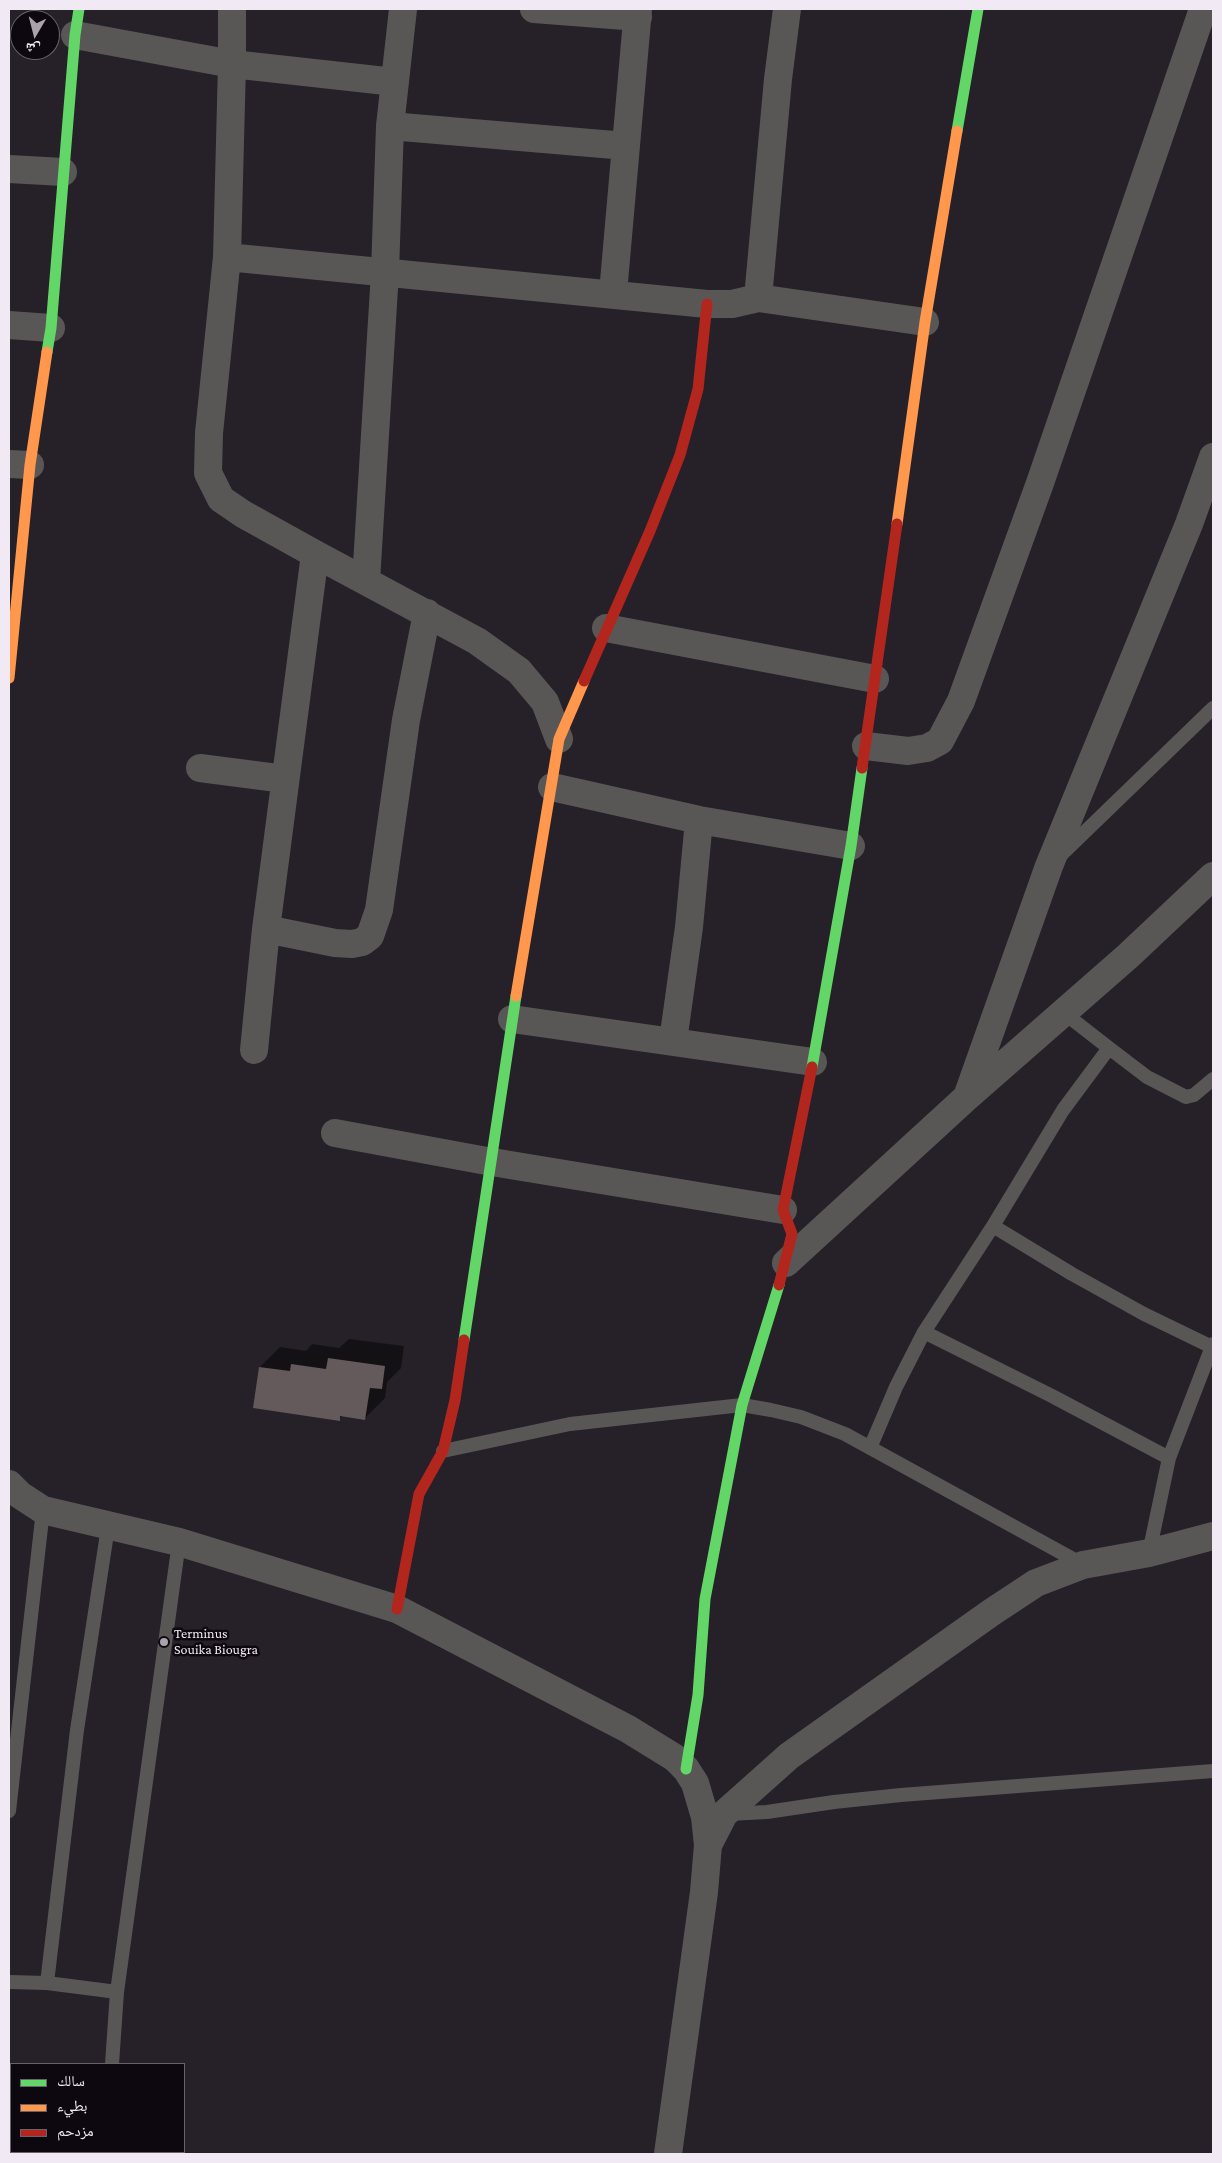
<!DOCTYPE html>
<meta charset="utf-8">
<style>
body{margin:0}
#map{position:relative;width:1222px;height:2163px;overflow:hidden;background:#262028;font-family:"Crimson Pro","Noto Naskh Arabic",serif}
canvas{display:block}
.frame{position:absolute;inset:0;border:10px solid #f1e9f4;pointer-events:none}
.legend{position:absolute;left:10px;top:2063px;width:175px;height:90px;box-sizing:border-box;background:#0d080f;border:1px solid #68626b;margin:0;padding:6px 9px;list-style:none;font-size:15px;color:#f1e9f4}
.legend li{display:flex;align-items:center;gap:10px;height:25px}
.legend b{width:25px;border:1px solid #68626b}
.north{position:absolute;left:10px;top:10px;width:50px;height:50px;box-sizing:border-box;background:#0d080f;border:1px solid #68626b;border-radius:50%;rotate:188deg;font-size:14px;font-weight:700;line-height:20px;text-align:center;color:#f1e9f4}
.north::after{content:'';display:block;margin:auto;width:18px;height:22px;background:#aaa3ad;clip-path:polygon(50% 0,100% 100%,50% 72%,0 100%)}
</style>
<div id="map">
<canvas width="1222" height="2163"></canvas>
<div class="frame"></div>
<ul class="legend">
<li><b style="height:6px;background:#63d668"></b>سالك</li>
<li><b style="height:6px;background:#ff974d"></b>بطيء</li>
<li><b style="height:6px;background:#b3261e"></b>مزدحم</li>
</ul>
<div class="north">ش</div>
</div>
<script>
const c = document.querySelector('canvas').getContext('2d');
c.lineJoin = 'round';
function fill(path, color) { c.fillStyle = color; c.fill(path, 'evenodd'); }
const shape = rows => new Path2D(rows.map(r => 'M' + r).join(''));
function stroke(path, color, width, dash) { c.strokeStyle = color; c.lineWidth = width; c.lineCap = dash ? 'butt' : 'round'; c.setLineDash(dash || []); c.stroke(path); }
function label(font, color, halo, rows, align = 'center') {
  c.font = font + ' "Crimson Pro",serif'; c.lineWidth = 5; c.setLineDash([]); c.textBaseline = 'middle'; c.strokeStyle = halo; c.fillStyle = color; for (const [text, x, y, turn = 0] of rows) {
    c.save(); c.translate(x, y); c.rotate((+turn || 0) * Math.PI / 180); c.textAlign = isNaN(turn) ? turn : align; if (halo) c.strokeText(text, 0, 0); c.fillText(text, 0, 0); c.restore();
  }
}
fill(shape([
 [349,1339,404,1346,401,1368,387,1382,385,1398,365,1418,343,1415,339,1419,260,1367,280,1347,306,1351,312,1344,339,1348]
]), '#0007');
fill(shape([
 [328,1358,385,1366,382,1389,370,1388,365,1420,340,1416,340,1421,253,1408,259,1367,290,1371,291,1364,326,1369]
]), '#64595b');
stroke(shape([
 [1061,855,1213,708],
 [1109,1048,1147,1077,1186,1097,1194,1095,1213,1079],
 [993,1226,1072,1274,1144,1314,1212,1347],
 [924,1332,1052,1396,1169,1458],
 [870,1448,896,1387,924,1332,993,1226,1063,1110,1109,1048,1064,1013],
 [443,1451,570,1424,742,1405,771,1410,801,1417,845,1434,1082,1564],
 [1149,1553,1169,1458,1213,1344],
 [9,1811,43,1510],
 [729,1814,767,1812,834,1802,901,1795,1213,1771],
 [9,1982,47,1983,117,1992],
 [47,1983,77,1730,108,1527],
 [112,2064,117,1992,179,1542],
 [106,2154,106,2152]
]), '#595756', 14);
stroke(shape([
 [232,9,232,64,395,82],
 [534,9,638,17],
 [75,35,232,64,227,257,209,433,208,473,221,499,243,514,315,554,477,641,519,671,545,702,559,739],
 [390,126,626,146],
 [9,169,63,172],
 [227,257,707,304,732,304,758,298,925,322],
 [613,293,638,9],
 [758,298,778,79,787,9],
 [9,325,51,328],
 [9,464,30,465],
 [366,581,385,272,390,126,403,9],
 [606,628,875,679],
 [866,746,908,751,927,748,940,741,961,701,1040,483,1203,9],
 [200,768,285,779],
 [552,787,699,820,851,846],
 [266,929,335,943,352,944,362,942,370,936,379,910,406,720,427,613],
 [512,1019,813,1062],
 [673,1041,689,927,699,820],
 [254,1050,266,929,315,554],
 [967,1097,1049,866,1189,524,1213,457],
 [335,1133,492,1162,783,1210],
 [786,1263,967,1097,1128,956,1213,876],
 [9,1484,20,1495,43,1510,179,1542,397,1609,628,1729,675,1758,686,1769,695,1783,705,1817,708,1845,704,1892,668,2154],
 [708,1845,724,1814,789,1756,992,1612,1036,1583,1083,1565,1149,1553,1213,1536]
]), '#595756', 28);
stroke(shape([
 [957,131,978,9],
 [47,352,51,328,75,35,79,9],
 [812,1067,851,846,862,768],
 [464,1340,516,996],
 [686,1769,698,1695,705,1599,742,1405,779,1285]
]), '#63d668', 11);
stroke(shape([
 [897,524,925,322,957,131],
 [9,678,30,465,47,352],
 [516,996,559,739,584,681]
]), '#ff974d', 11);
stroke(shape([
 [584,681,650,531,680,455,698,389,707,304],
 [862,768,897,524],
 [779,1285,792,1234,783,1210,812,1067],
 [397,1609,419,1494,443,1451,455,1400,464,1340]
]), '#b3261e', 11);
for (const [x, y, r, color] of [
 [164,1642,5,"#aaa3ad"]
]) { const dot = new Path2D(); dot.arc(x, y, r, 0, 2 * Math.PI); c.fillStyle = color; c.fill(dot); stroke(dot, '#0d080f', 2); }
label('14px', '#f1e9f4', '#0d080f', [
 ["Terminus",174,1634],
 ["Souika Biougra",174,1650]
], 'left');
</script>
